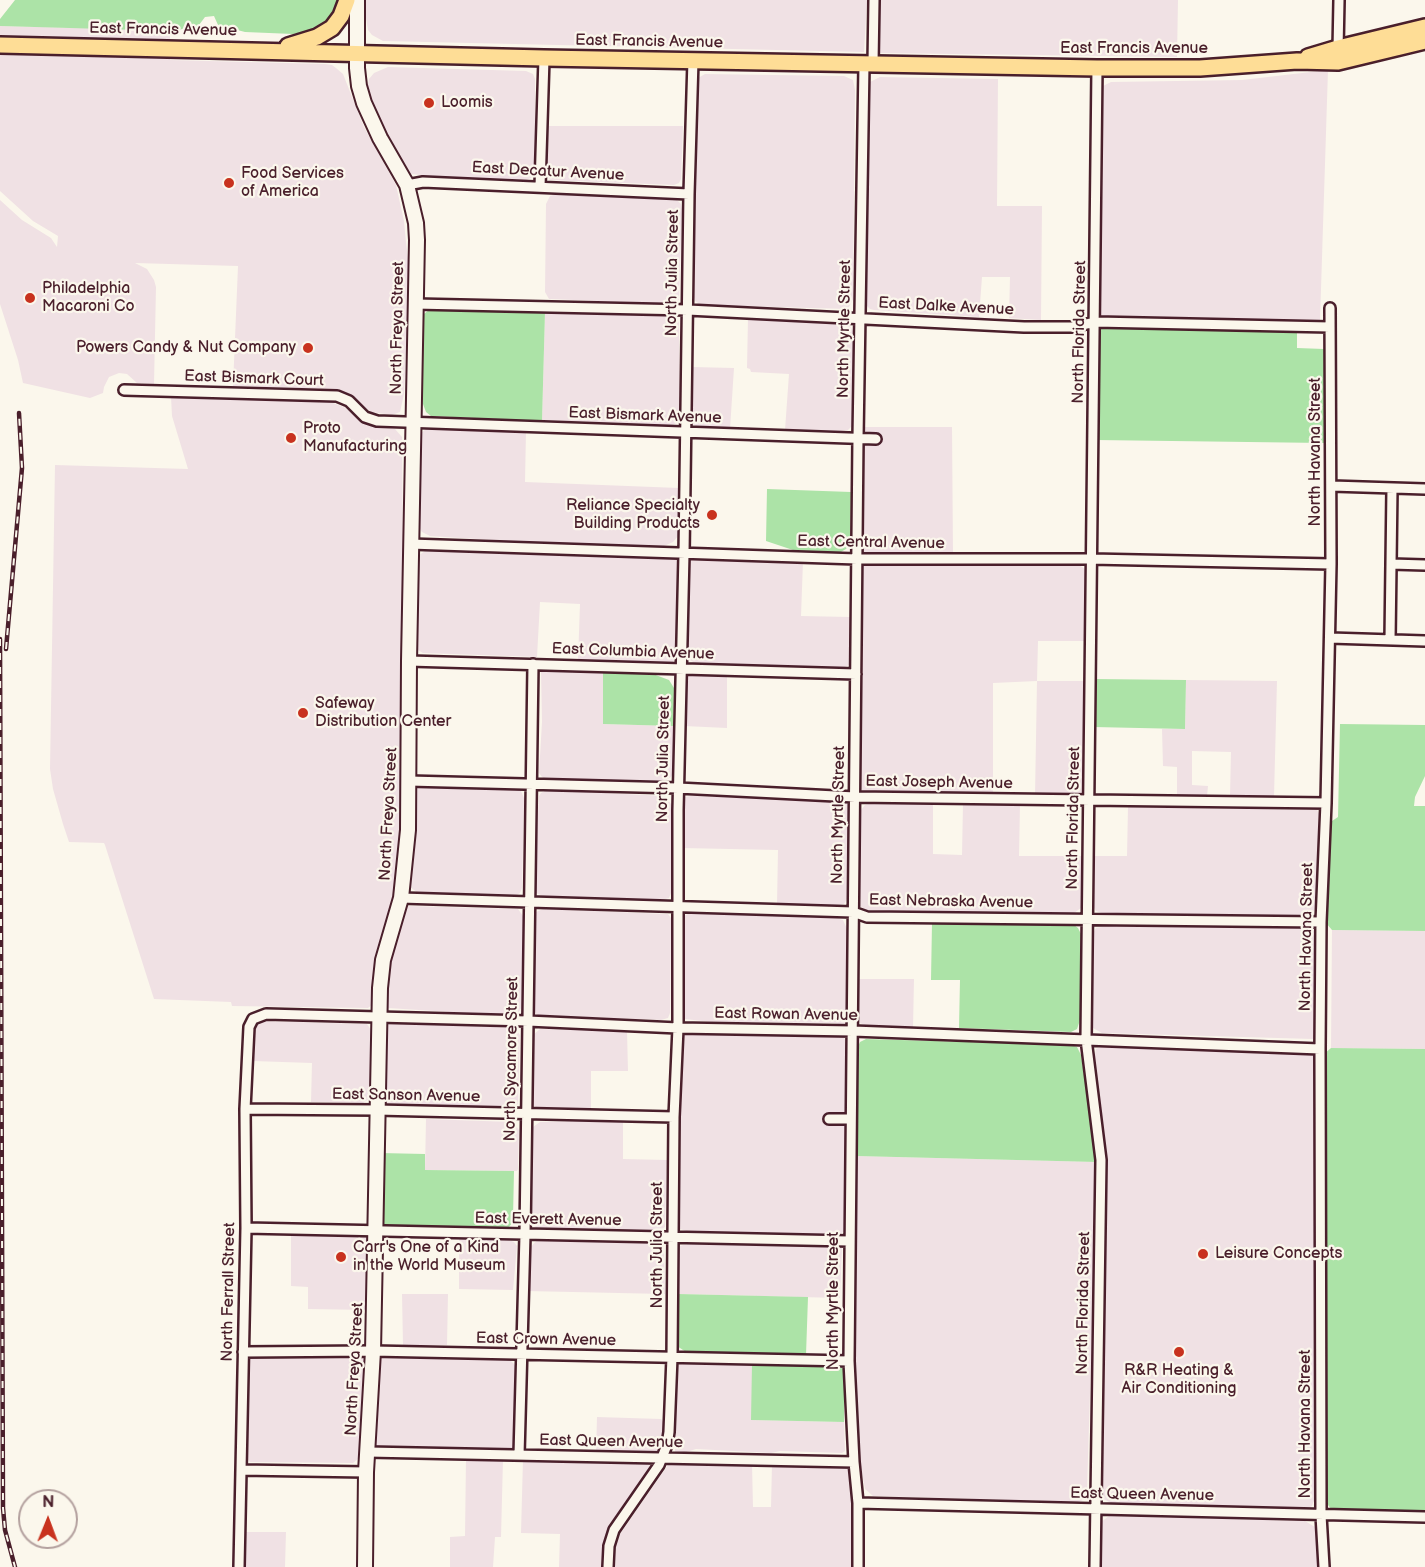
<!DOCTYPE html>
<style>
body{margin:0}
#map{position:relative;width:1425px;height:1567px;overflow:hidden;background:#fbf7ec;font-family:"Balsamiq Sans",sans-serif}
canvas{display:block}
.north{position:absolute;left:18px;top:1489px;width:60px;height:60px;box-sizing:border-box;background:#fbf7ec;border:2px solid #b4a19f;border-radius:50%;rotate:1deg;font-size:16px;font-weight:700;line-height:24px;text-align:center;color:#4a1f2b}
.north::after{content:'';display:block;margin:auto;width:21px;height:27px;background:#c8321e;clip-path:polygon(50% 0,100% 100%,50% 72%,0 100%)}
</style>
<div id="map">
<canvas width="1425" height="1567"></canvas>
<div class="north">N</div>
</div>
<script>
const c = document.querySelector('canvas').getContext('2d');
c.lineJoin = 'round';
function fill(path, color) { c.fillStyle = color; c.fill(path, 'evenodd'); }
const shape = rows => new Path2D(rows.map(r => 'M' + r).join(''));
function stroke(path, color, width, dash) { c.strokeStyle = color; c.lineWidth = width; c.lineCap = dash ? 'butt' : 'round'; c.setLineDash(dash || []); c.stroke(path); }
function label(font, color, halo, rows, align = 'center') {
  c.font = font + ' "Balsamiq Sans",sans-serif'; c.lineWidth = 4.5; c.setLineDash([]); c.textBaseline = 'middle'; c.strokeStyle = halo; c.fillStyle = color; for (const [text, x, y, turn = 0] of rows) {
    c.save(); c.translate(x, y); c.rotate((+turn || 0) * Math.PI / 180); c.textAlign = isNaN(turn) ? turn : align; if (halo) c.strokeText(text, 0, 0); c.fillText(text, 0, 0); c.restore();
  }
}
fill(shape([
 [363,0,867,0,864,52,383,41,372,35,368,30],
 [879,0,1178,0,1177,57,878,53],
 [0,26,170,30,170,60,325,64,332,65,336,68,343,74,364,127,396,185,404,221,406,243,410,272,404,394,400,412,392,415,371,412,353,398,332,389,233,386,238,266,135,263,147,269,154,280,156,287,154,384,137,383,127,374,119,373,109,377,104,387,103,393,90,398,23,383,18,360,0,304,0,200,22,220,51,238,57,247,58,236,33,221,0,191],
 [388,67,526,71,533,74,535,79,535,171,531,178,526,180,451,178,411,174,377,116,367,89,369,79,374,73],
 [1328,70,1320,320,1298,322,1099,318,1102,93,1103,86,1111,82,1242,80],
 [705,74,844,76,853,80,855,90,853,299,848,309,701,305,695,301,693,294,697,83,698,78],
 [880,77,998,79,997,206,1042,206,1041,320,1009,318,1010,277,982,277,979,317,874,310,870,309,866,305,868,90,870,82],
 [547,126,683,126,681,179,679,183,674,185,550,180,547,173],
 [557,194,676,199,681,204,682,209,679,300,672,304,549,299,545,292,546,204,550,196],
 [545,312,672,316,677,318,679,323,680,416,677,423,670,426,542,421],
 [748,318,848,323,853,331,853,416,852,426,848,430,830,433,785,430,789,374,751,372,750,369,747,368],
 [692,367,734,368,730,429,699,427,692,424,691,418],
 [171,397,330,402,344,407,366,424,395,429,402,437,404,714,402,826,398,881,378,956,373,1004,368,1008,232,1006,231,1002,154,999,105,845,104,843,69,842,63,824,53,789,50,769,55,465,188,469,172,416],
 [863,427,952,427,953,555,865,554,862,551],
 [427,428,526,431,525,482,679,488,679,535,673,542,664,546,522,542,430,536,422,532,416,523,420,434],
 [429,548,674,556,679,564,676,658,672,663,664,665,578,661,580,604,540,602,537,657,423,653,418,650,415,644,418,556],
 [692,557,803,561,801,616,850,617,852,658,849,665,841,669,695,663,690,660,687,655,689,560],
 [866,562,1076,563,1085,569,1086,641,1038,641,1037,681,1085,681,1084,792,1081,795,1035,796,1037,681,993,683,993,797,862,791,860,786,858,728,860,567],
 [544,669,603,669,603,724,673,726,673,773,671,777,666,780,656,781,545,779,542,777,539,773,542,722,541,671],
 [689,671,727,672,727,728,684,726,686,675],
 [1186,680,1277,681,1274,796,1230,796,1231,752,1192,751,1192,785,1208,786,1207,796,1177,795,1177,767,1163,766,1162,729,1185,729],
 [424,785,516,789,521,791,524,798,522,888,520,893,515,896,418,893,410,887,409,883,413,793,418,786],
 [547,790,665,796,671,804,671,893,669,898,662,900,543,896,536,893,534,889,539,796,541,793],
 [691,796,845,801,850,808,847,899,844,904,839,905,777,904,778,850,682,848,683,801,685,797],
 [876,802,933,804,933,854,962,855,963,804,1020,805,1019,856,1083,856,1081,908,1074,913,865,910,859,905,861,810,865,805],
 [1128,807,1317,810,1319,813,1316,908,1312,913,1303,917,1130,916,1104,914,1096,911,1094,908,1092,856,1127,856],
 [408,906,518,909,523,916,521,1008,519,1012,511,1016,388,1008,385,1005,384,993,390,957,405,908],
 [543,909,668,914,671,918,671,924,670,1013,668,1018,661,1020,537,1015,534,1011,533,1006,535,916,536,912],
 [690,913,837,918,843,920,847,929,846,1023,843,1025,834,1023,711,1022,685,1019,682,1012,684,921,684,916],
 [1305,925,1315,931,1317,938,1317,1035,1313,1039,1102,1033,1093,1028,1093,933,1096,928,1109,926],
 [1332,930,1425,931,1425,1049,1331,1048],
 [856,979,914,979,913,1028,867,1026,860,1023,857,1015],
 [262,1021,367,1024,371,1030,370,1098,363,1103,311,1102,312,1063,253,1061,255,1025],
 [390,1022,515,1028,520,1035,518,1104,511,1108,392,1106,384,1103,384,1025],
 [540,1029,627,1031,628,1071,591,1071,591,1109,540,1109,534,1106,532,1101,533,1035],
 [688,1033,839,1035,844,1038,846,1042,844,1228,843,1232,839,1235,686,1231,680,1229,679,1224,682,1039,684,1035],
 [1103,1046,1310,1052,1316,1060,1315,1278,1316,1495,1312,1506,1307,1509,1111,1503,1102,1498,1100,1492,1106,1160,1093,1064,1096,1049],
 [426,1119,513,1122,519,1130,518,1169,517,1171,425,1170],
 [613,1120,623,1121,623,1159,667,1160,665,1227,659,1231,537,1228,534,1226,530,1219,533,1127,540,1122],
 [856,1156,1097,1162,1087,1490,1083,1500,1078,1502,873,1496,865,1489,860,1462,853,1366],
 [291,1232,367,1234,371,1239,369,1310,308,1309,308,1287,291,1286],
 [459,1238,509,1240,514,1242,517,1246,513,1290,459,1289],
 [536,1241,642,1241,664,1245,665,1294,526,1291,530,1248],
 [687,1244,839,1246,842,1248,840,1298,678,1294,679,1249,680,1246],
 [402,1294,448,1294,447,1345,403,1345],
 [385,1354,508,1358,515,1365,515,1448,510,1450,381,1447,376,1445,373,1441,378,1360],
 [254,1355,364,1356,367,1362,359,1458,353,1463,250,1462,243,1454,247,1359],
 [680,1363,752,1364,752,1420,844,1422,845,1451,842,1453,780,1451,771,1453,696,1449,680,1454,675,1453,677,1367],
 [597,1417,661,1419,664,1423,660,1450,654,1454,596,1453],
 [466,1458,503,1459,501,1537,495,1537,493,1567,450,1567,450,1537,465,1536],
 [523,1459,647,1461,650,1465,649,1470,608,1528,604,1541,602,1567,559,1567,560,1534,521,1533],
 [670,1462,752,1464,753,1507,771,1507,772,1464,846,1466,850,1468,855,1495,852,1567,615,1567,616,1546,620,1534],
 [1109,1516,1305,1521,1315,1527,1318,1538,1318,1567,1099,1567,1101,1522],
 [244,1532,286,1532,285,1567,243,1567]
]), '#f0e1e4');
fill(shape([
 [15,0,340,0,339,9,329,24,315,31,293,34,245,32,218,25,214,16,205,17,199,25,174,31,0,26,0,19],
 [429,310,545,312,542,421,431,416,426,412,423,404,420,317],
 [1100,327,1297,330,1297,348,1324,349,1324,443,1096,440,1097,331],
 [767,489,851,492,850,544,846,549,839,553,799,552,766,541],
 [603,669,653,674,669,680,674,688,673,726,603,724],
 [1094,679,1186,680,1185,729,1094,727],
 [1340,724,1425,725,1425,776,1415,797,1414,806,1425,806,1425,931,1332,930,1326,923,1326,825,1338,817],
 [932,923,1074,925,1078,928,1081,934,1080,1020,1077,1029,1071,1032,959,1028,960,980,931,980],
 [866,1039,1071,1045,1077,1047,1081,1055,1097,1162,856,1156,857,1049,860,1042],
 [1331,1048,1425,1049,1425,1513,1332,1510,1324,1500,1324,1054],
 [380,1153,425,1154,425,1170,514,1171,513,1218,515,1219,509,1227,386,1226,382,1223],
 [678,1294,808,1297,806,1355,686,1352,677,1346],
 [752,1364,840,1366,844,1370,844,1422,751,1420]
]), '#ace3a7');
const street = shape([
 [1338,50,1339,0],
 [873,64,874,0],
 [407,185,423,182,689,194],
 [540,187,544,58],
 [415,304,688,310,1024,327,1072,327,1096,322,1330,327],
 [124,390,337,396,349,401,365,417,377,421,876,439],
 [1332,486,1425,489],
 [410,544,857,559,1091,559,1331,564],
 [1391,564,1425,565],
 [1330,638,1425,641],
 [1390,640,1392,488],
 [409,661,856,674],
 [409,781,678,788,855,797,1326,803],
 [401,898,853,912,867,917,1321,922],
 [245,1109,377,1110,674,1117],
 [829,1119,851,1119],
 [246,1228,849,1241],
 [243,1352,373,1351,849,1361],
 [368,1452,854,1462],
 [519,1455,525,1235,533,664],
 [241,1470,366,1472],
 [858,1503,1425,1517],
 [239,1567,246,1228,245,1109,249,1027,253,1019,266,1014,528,1021,678,1028,853,1031,1320,1049],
 [608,1567,609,1546,614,1530,659,1465,667,1445,669,1432,672,1357,674,1117,678,1028,678,810,684,554,689,194,693,60],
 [858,1567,858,1503,854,1462,849,1361,858,438,864,64],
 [1095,1567,1101,1160,1086,1039,1097,68],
 [1324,1567,1321,1515,1320,1049,1321,922,1326,803,1331,564,1330,308]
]);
const secondary = shape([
 [357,0,357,68,359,86,364,103,380,138,407,185,416,223,417,240,409,661,408,830,401,898,383,960,380,988,373,1351,366,1472,365,1567]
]);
const primary = shape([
 [0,45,544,58,1097,68,1200,68,1297,61,1338,62,1425,41],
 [288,46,317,37,332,28,341,16,347,0],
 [1308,57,1338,48,1425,27]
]);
stroke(street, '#4a1f2b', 14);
stroke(secondary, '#4a1f2b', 18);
stroke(primary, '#4a1f2b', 20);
stroke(street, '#fbf7ec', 9);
stroke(secondary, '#fbf7ec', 14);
stroke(primary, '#fedd96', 15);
const rail = shape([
 [0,639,3,1508,5,1530,15,1567],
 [6,649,22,468,19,413]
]);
stroke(rail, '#4a1f2b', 4.5);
stroke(rail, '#fbf7ec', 2, [7]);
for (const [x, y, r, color] of [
 [429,103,6,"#c8321e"],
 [229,183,6,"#c8321e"],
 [30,298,6,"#c8321e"],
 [308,348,6,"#c8321e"],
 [291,438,6,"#c8321e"],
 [712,515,6,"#c8321e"],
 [303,713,6,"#c8321e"],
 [1203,1254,6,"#c8321e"],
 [341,1257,6,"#c8321e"],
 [1179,1352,6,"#c8321e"]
]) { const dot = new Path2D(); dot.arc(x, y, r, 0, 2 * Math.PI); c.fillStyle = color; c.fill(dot); stroke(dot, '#fbf7ec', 2); }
label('16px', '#4a1f2b', '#fbf7ec', [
 ["East Francis Avenue",163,30,1],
 ["East Francis Avenue",649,42,1],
 ["East Francis Avenue",1134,49],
 ["East Decatur Avenue",548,172,3],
 ["North Julia Street",673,273,-89],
 ["East Dalke Avenue",946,307,3],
 ["North Freya Street",398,328,-89],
 ["North Myrtle Street",845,329,-89],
 ["North Florida Street",1080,332,-89],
 ["East Bismark Court",254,379,2],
 ["East Bismark Avenue",645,416,2],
 ["North Havana Street",1316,452,-90],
 ["East Central Avenue",871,543,1],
 ["East Columbia Avenue",633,652,2],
 ["North Julia Street",664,759,-89],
 ["East Joseph Avenue",939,783,1],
 ["North Freya Street",389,814,-87],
 ["North Myrtle Street",839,815,-89],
 ["North Florida Street",1074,818,-89],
 ["East Nebraska Avenue",951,902,1],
 ["North Havana Street",1307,937,-89],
 ["East Rowan Avenue",786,1015,1],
 ["North Sycamore Street",512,1059,-89],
 ["East Sanson Avenue",406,1096,1],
 ["East Everett Avenue",548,1220,1],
 ["North Julia Street",658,1245,-90],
 ["North Ferrall Street",229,1292,-89],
 ["North Myrtle Street",834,1301,-90],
 ["North Florida Street",1084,1303,-89],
 ["East Crown Avenue",546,1340,1],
 ["North Freya Street",355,1369,-87],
 ["North Havana Street",1306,1424,-90],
 ["East Queen Avenue",611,1442,1],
 ["East Queen Avenue",1142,1495,1]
]);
label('16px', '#4a1f2b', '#fbf7ec', [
 ["Loomis",441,103],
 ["Food Services",241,174],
 ["of America",241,192],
 ["Philadelphia",42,289],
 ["Macaroni Co",42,307],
 ["Powers Candy & Nut Company",296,348,"right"],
 ["Proto",303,429],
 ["Manufacturing",303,447],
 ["Reliance Specialty",700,506,"right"],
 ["Building Products",700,524,"right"],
 ["Safeway",315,704],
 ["Distribution Center",315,722],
 ["Carr's One of a Kind",353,1248],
 ["in the World Museum",353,1266],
 ["Leisure Concepts",1215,1254],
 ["R&R Heating &",1179,1371,"center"],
 ["Air Conditioning",1179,1389,"center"]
], 'left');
</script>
